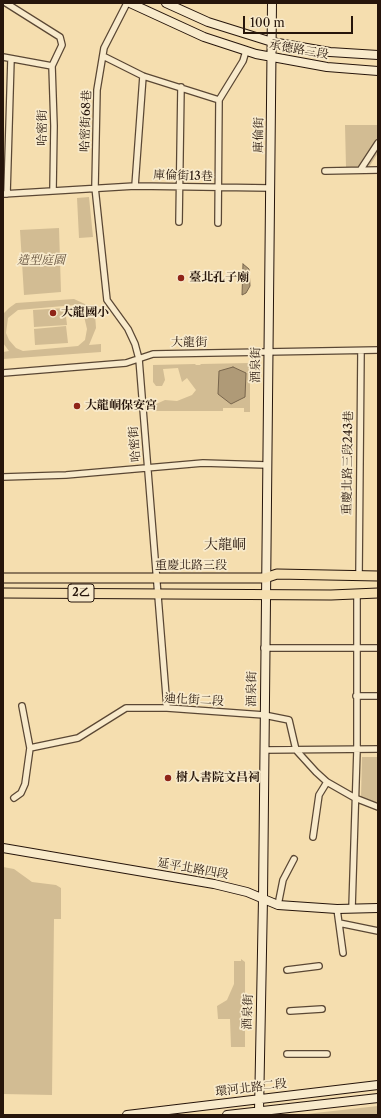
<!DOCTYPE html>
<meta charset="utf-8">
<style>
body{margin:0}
#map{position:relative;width:381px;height:1118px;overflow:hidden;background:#f5deaf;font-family:"Libre Caslon Text",serif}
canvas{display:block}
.frame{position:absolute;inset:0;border:4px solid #26150b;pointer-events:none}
.scale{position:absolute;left:243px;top:16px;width:110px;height:18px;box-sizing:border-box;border:2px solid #26150b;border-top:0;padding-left:5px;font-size:12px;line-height:14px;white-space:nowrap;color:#26150b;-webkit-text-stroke:3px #f8eacb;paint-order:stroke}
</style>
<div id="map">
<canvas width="381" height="1118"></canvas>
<div class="frame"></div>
<div class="scale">100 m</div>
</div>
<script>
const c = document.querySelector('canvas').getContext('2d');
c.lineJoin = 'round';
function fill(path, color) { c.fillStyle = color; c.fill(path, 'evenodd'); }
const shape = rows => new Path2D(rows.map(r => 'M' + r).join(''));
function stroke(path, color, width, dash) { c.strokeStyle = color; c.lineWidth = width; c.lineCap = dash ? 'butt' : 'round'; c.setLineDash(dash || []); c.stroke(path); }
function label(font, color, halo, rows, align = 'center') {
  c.font = font + ' "Libre Caslon Text","Noto Serif TC",serif'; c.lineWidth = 3.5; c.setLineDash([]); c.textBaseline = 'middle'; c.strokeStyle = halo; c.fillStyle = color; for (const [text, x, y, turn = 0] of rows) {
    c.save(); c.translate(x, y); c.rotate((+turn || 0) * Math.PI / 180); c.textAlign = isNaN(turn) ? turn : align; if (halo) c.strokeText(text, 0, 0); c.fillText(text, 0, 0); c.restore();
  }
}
fill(shape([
 [345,125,378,125,378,153,369,167,346,167],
 [89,197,93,237,79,238,77,198],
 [59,228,61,292,24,295,20,230],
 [74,299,87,305,95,314,96,328,89,345,101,344,101,352,3,359,3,352,9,351,3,343,3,314,9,308,16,303],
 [75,305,83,312,87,329,85,340,78,346,23,351,16,348,9,340,6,333,8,318,18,310],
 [65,308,67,325,34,327,33,310],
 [66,326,68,343,35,345,34,329],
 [250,363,250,412,244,412,244,408,223,408,223,411,155,411,154,405,165,400,177,401,192,395,196,390,187,378,182,382,178,368,163,369,165,380,162,386,156,386,153,382,153,365,195,364,196,365,200,365,201,364],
 [362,757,378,757,378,803,361,797],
 [3,867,14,869,32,882,56,885,61,888,61,919,54,919,52,1095,3,1094],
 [241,959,245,962,245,1047,231,1047,230,1019,218,1019,217,1006,227,1000,234,984,234,961,241,961],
 [378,1106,378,1115,300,1115,315,1113]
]), '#d2bc93');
const water = shape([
 [243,264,249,269,250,286,246,293,242,295,243,264],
 [233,367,246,373,245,397,231,404,218,394,219,371,233,367]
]);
fill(water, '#af9a77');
stroke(water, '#78654c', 1);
const street = shape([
 [6,3,60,37,62,45,52,66,54,126,53,190],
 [127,3,104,48,97,90,95,187,107,300,128,329,135,344,139,359,167,708],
 [103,56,143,76,219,100],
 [3,57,52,66],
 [361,169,378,143],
 [325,171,378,170],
 [135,186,143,76],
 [3,194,135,186,270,188],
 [7,194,11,59],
 [179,222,181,87],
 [218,223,219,100,243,61,246,51],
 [3,373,126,363,153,354,378,350],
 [3,477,66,475,203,463,267,465],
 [359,575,361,351],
 [264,648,378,648],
 [356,696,378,696],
 [22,706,30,748],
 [264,750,378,749],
 [14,798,21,793,25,784,30,748,78,738,126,708,167,708,264,715,289,720,296,750,316,772,327,782,355,798,378,807],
 [313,837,319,795,327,782],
 [278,905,283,880,294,859],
 [352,908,357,750,357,594],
 [337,909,343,953],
 [339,923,378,931],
 [287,970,319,966],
 [290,1011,322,1009],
 [287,1054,327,1054]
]);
const secondary = shape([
 [130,3,204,37,256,54,327,67,378,71],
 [166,3,208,22,272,42,330,52,378,55],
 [3,848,214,884,247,892,278,905,337,909,378,908],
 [259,1111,263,898,272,3],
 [127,1115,378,1085],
 [227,1115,378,1098]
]);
const primary = shape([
 [3,578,265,578,277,574,378,576],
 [3,593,331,595,378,593]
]);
stroke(street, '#5a4734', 8);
stroke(secondary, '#26150b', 10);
stroke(primary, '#26150b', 11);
stroke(street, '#f8eacb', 5.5);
stroke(secondary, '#f8eacb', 8);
stroke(primary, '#f5deaf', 9);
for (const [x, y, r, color] of [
 [181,278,4,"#8f2418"],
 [53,313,4,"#8f2418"],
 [77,406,4,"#8f2418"],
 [168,778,4,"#8f2418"]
]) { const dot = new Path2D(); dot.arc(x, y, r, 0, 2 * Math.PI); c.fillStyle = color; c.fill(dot); stroke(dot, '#f8eacb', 1.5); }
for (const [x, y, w] of [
 [81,593,26]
]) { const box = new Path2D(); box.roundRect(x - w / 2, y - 9, w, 18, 3); c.fillStyle = '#f8eacb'; c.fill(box); stroke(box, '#26150b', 1); }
label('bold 11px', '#26150b', null, [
 ["2乙",81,593]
]);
label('12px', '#26150b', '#f8eacb', [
 ["承德路三段",299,50,10],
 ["哈密街68巷",86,121,-88],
 ["哈密街",43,128,-90],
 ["庫倫街",259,135,-89],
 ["庫倫街13巷",183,176,2],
 ["大龍街",189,343],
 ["酒泉街",256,365,-89],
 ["哈密街",135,444,-95],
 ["重慶北路三段243巷",348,463,-89],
 ["重慶北路三段",191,566],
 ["酒泉街",252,689,-89],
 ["迪化街二段",194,700,3],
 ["延平北路四段",193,869,10],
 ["酒泉街",248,1012,-88],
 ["環河北路二段",251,1088,-7]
]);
label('italic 12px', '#624f3b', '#f8eacb', [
 ["造型庭園",41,261]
]);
label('bold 12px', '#26150b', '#f8eacb', [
 ["臺北孔子廟",189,278],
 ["大龍國小",61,313],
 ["大龍峒保安宮",85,406],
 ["樹人書院文昌祠",176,778]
], 'left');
label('14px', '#26150b', '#f8eacb', [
 ["大龍峒",225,545]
]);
</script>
